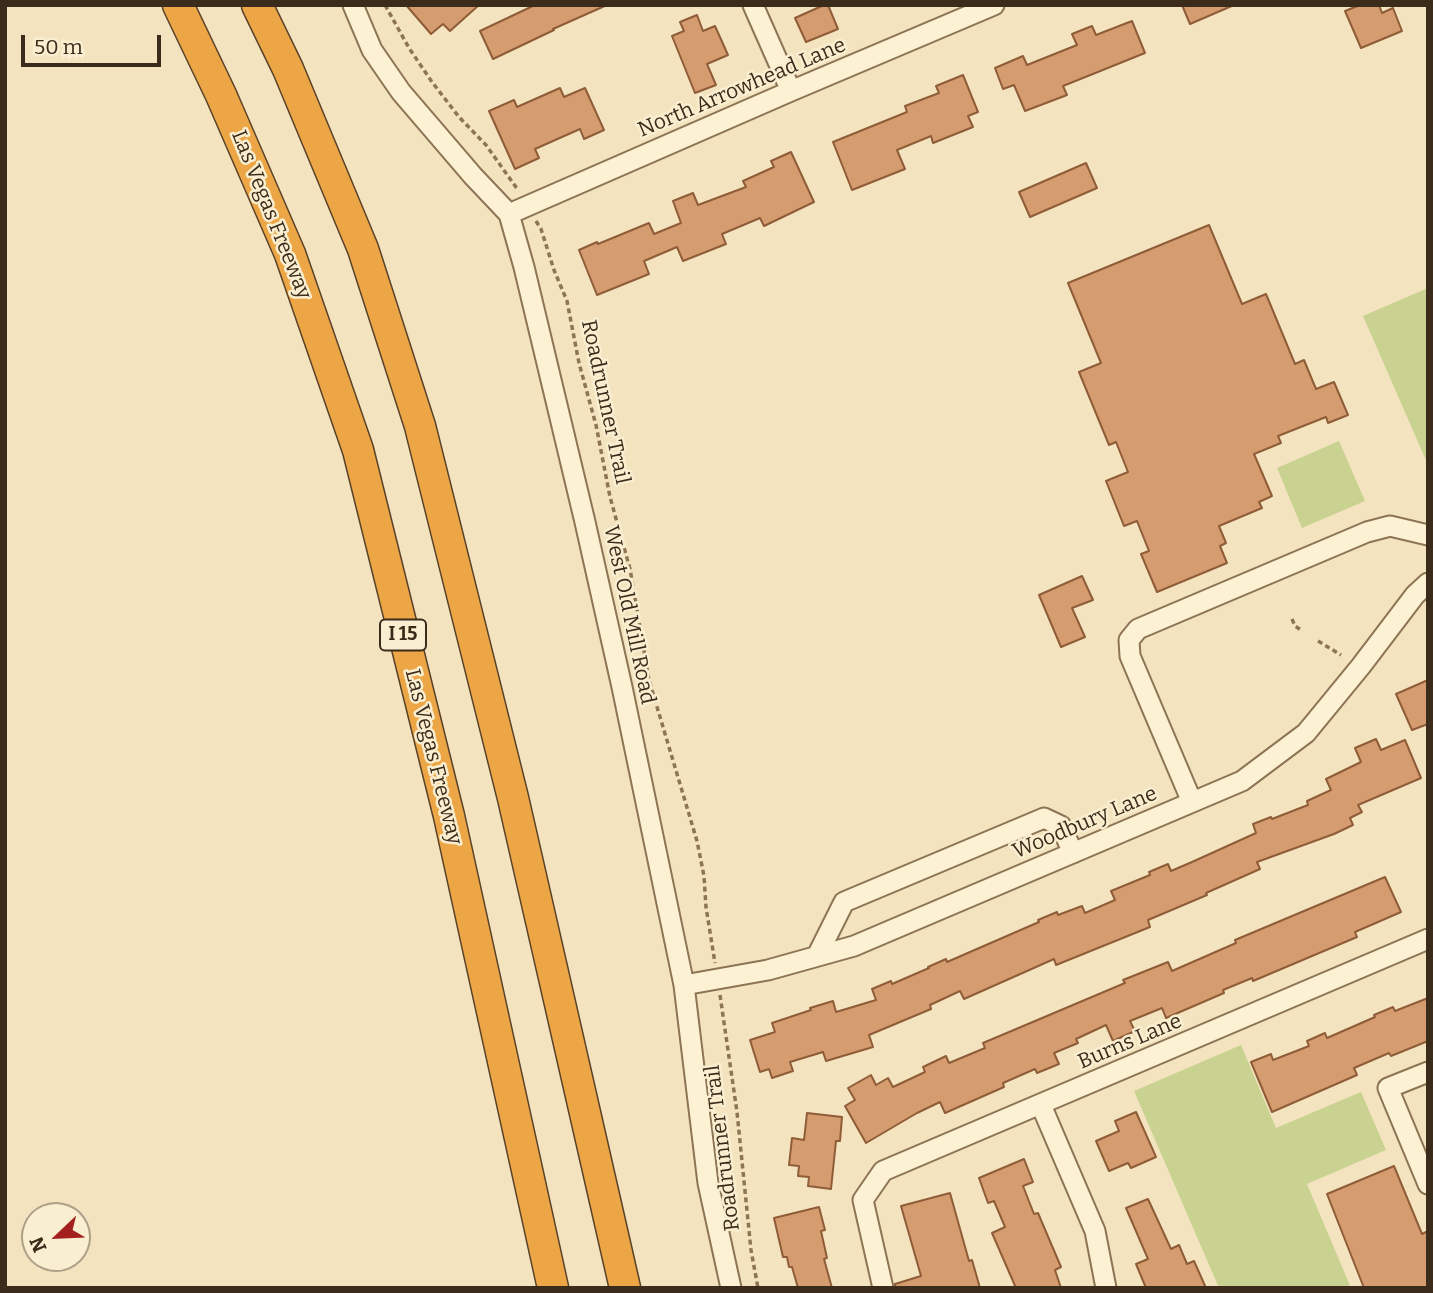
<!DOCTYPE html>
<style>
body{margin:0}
#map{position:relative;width:1433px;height:1293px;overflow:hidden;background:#f3e4bf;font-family:Bitter,serif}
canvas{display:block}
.frame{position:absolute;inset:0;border:7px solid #3b2b1b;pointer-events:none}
.north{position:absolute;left:21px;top:1202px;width:70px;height:70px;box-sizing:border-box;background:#f9eecf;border:2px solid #ada087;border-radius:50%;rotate:247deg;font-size:19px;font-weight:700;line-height:28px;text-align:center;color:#3b2b1b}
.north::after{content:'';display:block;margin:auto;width:24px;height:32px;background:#a3201e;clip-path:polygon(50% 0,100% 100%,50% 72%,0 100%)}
.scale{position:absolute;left:21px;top:35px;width:140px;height:32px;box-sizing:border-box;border:4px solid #3b2b1b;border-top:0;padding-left:9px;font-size:21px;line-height:24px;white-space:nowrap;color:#3b2b1b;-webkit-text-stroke:5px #f9eecf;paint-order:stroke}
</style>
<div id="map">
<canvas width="1433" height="1293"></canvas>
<div class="frame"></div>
<div class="north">N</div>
<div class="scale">50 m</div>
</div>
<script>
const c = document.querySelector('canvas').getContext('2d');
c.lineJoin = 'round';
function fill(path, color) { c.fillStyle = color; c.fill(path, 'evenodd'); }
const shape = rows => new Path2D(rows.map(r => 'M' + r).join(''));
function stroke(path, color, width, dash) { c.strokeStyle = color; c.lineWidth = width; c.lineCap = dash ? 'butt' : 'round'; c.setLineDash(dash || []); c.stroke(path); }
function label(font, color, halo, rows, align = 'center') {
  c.font = font + ' Bitter,serif'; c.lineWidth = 5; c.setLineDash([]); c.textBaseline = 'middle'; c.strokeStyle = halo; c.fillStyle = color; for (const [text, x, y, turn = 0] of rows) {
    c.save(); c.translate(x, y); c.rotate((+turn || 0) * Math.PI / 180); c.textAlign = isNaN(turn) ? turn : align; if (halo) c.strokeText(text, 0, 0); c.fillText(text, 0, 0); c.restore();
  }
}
fill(shape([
 [1428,288,1428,465,1363,316],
 [1339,441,1365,501,1302,528,1277,468],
 [1241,1045,1276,1128,1361,1092,1386,1150,1307,1184,1351,1288,1219,1288,1134,1091]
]), '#c9d291');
const building = shape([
 [406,5,479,5,450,31,443,24,431,34,406,5],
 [535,5,607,5,553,29,554,30,493,59,480,31,535,5],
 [824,5,828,5,838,29,806,42,795,18,824,5],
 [1182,5,1234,5,1190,24,1182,5],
 [1360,5,1379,5,1382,13,1393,8,1402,31,1361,48,1345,11,1360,5],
 [697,15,703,31,715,26,728,55,707,64,716,85,695,93,672,36,684,31,680,22,697,15],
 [1132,21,1145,53,1063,86,1067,95,1025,111,1014,85,1003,89,995,68,1023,56,1027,65,1077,45,1072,34,1092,26,1096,35,1132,21],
 [963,75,978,112,968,116,973,127,933,143,931,136,897,150,905,169,852,190,833,142,907,112,905,106,939,93,936,86,963,75],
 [560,88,564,97,585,88,604,130,584,139,580,129,535,149,539,158,515,169,489,111,514,100,517,107,560,88],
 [791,152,814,202,764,226,760,218,722,234,726,244,683,261,677,247,644,261,649,274,597,295,579,250,597,242,598,244,649,223,654,234,681,223,673,201,693,193,698,205,746,187,743,181,774,167,771,161,791,152],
 [1086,163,1097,188,1030,217,1019,192,1086,163],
 [1209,225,1242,304,1266,294,1295,364,1304,360,1316,389,1334,382,1348,415,1328,423,1326,417,1278,436,1281,443,1254,454,1272,496,1259,502,1262,508,1219,526,1226,543,1220,546,1227,563,1157,592,1141,554,1149,551,1137,521,1124,526,1106,481,1128,472,1116,442,1109,445,1079,372,1101,363,1068,283,1209,225],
 [1082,576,1093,600,1072,608,1085,637,1061,647,1039,595,1082,576],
 [1428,680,1428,724,1412,730,1396,694,1428,680],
 [1376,739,1381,750,1405,740,1421,778,1358,805,1362,812,1350,818,1353,825,1334,834,1257,862,1260,869,1206,893,1207,895,1148,920,1150,927,1056,965,1054,959,964,999,960,991,930,1005,931,1009,869,1035,873,1047,826,1061,823,1052,790,1062,793,1071,772,1078,769,1069,760,1072,750,1040,775,1032,772,1023,811,1010,810,1008,833,1001,836,1012,876,1000,872,989,891,981,892,984,929,968,928,967,946,959,947,962,1039,922,1038,920,1057,912,1058,915,1082,906,1085,913,1115,900,1111,891,1150,875,1149,872,1168,864,1171,871,1192,862,1256,833,1253,824,1271,817,1272,819,1308,805,1307,801,1331,790,1326,779,1361,762,1355,748,1376,739],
 [1385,877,1401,912,1355,932,1357,937,1253,981,1252,978,1223,990,1224,993,1166,1018,1162,1008,1130,1021,1135,1031,1113,1041,1106,1025,1076,1039,1078,1043,1054,1053,1059,1064,1037,1073,1035,1069,1003,1083,1004,1087,945,1113,940,1102,917,1113,866,1143,845,1106,855,1100,848,1088,871,1075,876,1085,888,1078,893,1087,925,1072,923,1067,946,1056,949,1063,985,1048,983,1043,1125,983,1123,980,1168,962,1172,971,1236,943,1235,940,1385,877],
 [1428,998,1428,1041,1391,1056,1389,1053,1354,1068,1357,1075,1272,1112,1251,1062,1271,1054,1273,1060,1309,1046,1307,1041,1325,1033,1327,1038,1375,1017,1374,1015,1393,1007,1395,1011,1428,998],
 [1136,1112,1156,1157,1131,1168,1128,1163,1109,1171,1096,1141,1119,1131,1115,1121,1136,1112],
 [807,1113,842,1117,840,1141,836,1141,831,1189,808,1186,809,1177,798,1176,799,1166,789,1165,792,1138,804,1140,807,1113],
 [1024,1159,1033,1182,1023,1186,1034,1214,1038,1213,1061,1267,1055,1270,1061,1288,1016,1288,992,1233,1005,1227,994,1201,988,1203,979,1178,1024,1159],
 [1394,1166,1422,1234,1428,1231,1428,1288,1364,1288,1327,1194,1394,1166],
 [950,1193,969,1261,972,1260,980,1288,895,1288,895,1284,921,1276,901,1206,950,1193],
 [1148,1199,1171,1249,1179,1245,1187,1264,1194,1261,1206,1288,1146,1288,1136,1264,1148,1259,1126,1208,1148,1199],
 [819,1207,825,1230,821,1231,827,1258,824,1259,832,1288,798,1288,792,1267,789,1267,787,1257,783,1257,774,1218,819,1207]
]);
fill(building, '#d59c70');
stroke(building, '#8f5c38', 2);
const minor = shape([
 [353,5,372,50,401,92,473,176,509,214,524,267,585,522,622,687,684,985,708,1183,731,1288],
 [753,5,791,91],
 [509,214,791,91,994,5],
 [1192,802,1130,656,1129,640,1138,629,1367,532,1390,526,1428,535],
 [817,956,844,902,1044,818,1061,826,1073,853],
 [684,985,768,970,854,946,1242,781,1306,733,1361,666,1415,595,1428,583],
 [1428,1072,1388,1088,1428,1184],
 [1041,1105,1095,1231,1106,1288],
 [883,1288,863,1200,883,1171,1428,939]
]);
const highway = shape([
 [178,5,221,95,290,254,358,450,449,816,553,1288],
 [257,5,288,69,363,249,420,426,513,798,625,1288]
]);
stroke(minor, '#8d7455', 23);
stroke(highway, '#5a422a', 33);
stroke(shape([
 [385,5,409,48,432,82,459,117,486,145,518,190],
 [536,221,541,229,554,270,567,301,579,363,596,425,610,497,630,569,649,680,697,841,704,876,706,907,715,963],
 [1292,619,1295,626,1301,630],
 [1318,641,1341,655],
 [720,995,737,1112,751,1250,758,1288]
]), '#8d7455', 3.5, [5, 3.5]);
stroke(minor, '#fcf1d3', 19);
stroke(highway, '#eca645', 30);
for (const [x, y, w] of [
 [403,635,46]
]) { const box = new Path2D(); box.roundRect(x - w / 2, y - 15.5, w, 31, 5); c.fillStyle = '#f9eecf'; c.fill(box); stroke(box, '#3b2b1b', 2); }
label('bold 19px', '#3b2b1b', null, [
 ["I 15",403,635]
]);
label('21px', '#3b2b1b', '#f9eecf', [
 ["North Arrowhead Lane",742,88,-23],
 ["Las Vegas Freeway",271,215,68],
 ["Roadrunner Trail",605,402,78],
 ["West Old Mill Road",629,615,78],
 ["Las Vegas Freeway",433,757,76],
 ["Woodbury Lane",1085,823,-23],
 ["Burns Lane",1130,1042,-23],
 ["Roadrunner Trail",723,1148,-97]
]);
</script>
